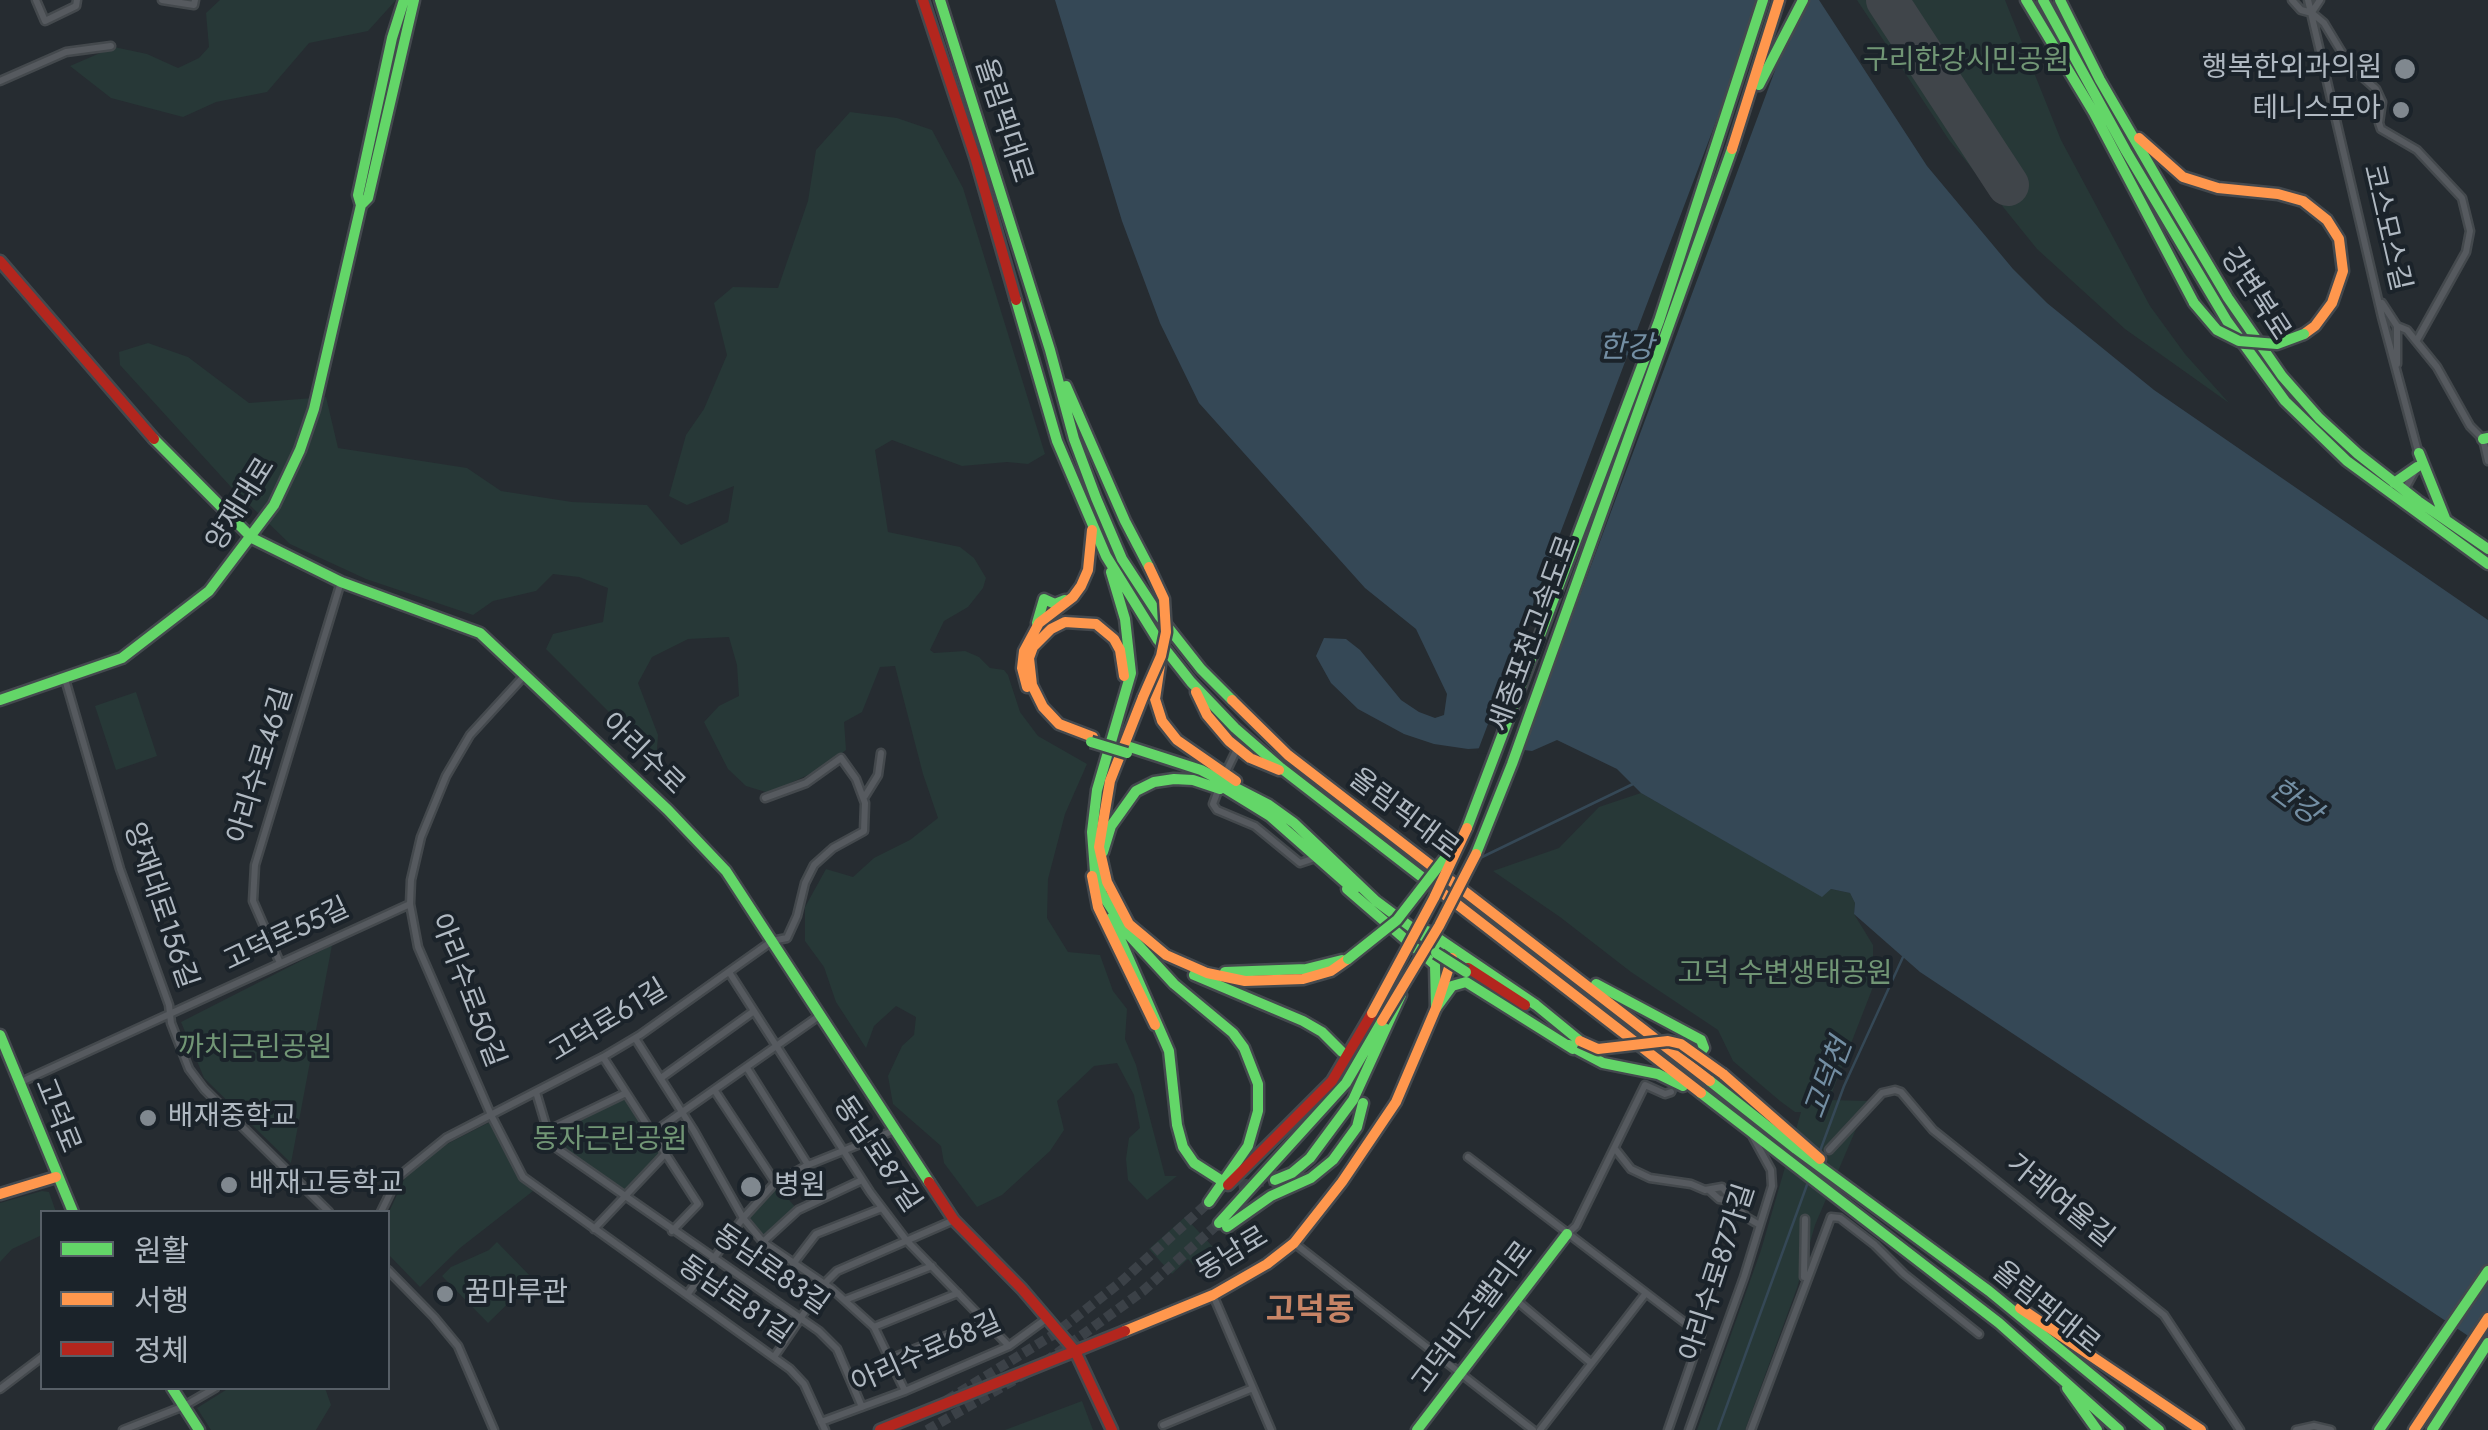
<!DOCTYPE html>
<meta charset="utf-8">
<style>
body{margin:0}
#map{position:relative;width:2488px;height:1430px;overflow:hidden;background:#262c31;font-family:Jost,"Noto Sans KR",sans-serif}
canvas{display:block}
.legend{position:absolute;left:40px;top:1210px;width:350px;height:180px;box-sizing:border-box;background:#1b232a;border:2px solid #575f67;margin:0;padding:12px 18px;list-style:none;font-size:30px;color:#b0b9c2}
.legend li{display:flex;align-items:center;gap:20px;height:50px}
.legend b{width:50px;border:2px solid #575f67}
</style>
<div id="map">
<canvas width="2488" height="1430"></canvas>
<ul class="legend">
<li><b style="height:12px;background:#63d668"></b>원활</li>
<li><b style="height:12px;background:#ff974d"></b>서행</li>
<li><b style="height:12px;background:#b3261e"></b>정체</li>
</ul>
</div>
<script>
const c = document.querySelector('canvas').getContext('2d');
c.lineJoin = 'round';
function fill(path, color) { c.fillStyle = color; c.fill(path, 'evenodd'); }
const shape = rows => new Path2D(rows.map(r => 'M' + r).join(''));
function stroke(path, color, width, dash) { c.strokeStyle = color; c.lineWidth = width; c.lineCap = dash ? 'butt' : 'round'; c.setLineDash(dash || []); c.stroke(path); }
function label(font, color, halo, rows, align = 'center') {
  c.font = font + ' Jost,"Noto Sans KR",sans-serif'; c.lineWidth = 8; c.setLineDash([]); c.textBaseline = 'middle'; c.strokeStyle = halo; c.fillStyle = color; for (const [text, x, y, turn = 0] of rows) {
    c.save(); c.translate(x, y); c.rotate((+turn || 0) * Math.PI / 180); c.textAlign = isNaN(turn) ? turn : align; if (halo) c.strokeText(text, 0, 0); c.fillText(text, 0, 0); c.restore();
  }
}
fill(shape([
 [220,0,396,0,368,31,309,43,267,92,216,102,183,117,111,98,70,66,114,47,147,54,178,68,199,58,209,47,206,13],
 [1857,0,2005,0,2061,140,2150,306,2185,354,2229,403,2125,329,2037,249,1949,140],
 [850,112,897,118,932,130,963,188,1045,454,1028,464,1007,462,962,466,892,440,875,450,888,532,960,547,974,558,986,578,983,588,968,607,944,621,930,650,934,653,965,651,979,657,990,668,1004,670,1008,675,1020,712,1038,736,1087,764,1065,814,1048,879,1047,918,1068,952,1100,955,1113,991,1127,1009,1125,1039,1136,1065,1165,1176,1177,1176,1147,1200,1128,1180,1126,1159,1129,1138,1140,1128,1134,1095,1117,1063,1094,1066,1057,1101,1064,1130,1050,1151,1002,1195,977,1207,944,1163,941,1146,893,1104,888,1076,902,1046,914,1035,916,1017,896,1006,874,1026,866,1048,836,1002,824,967,805,941,805,907,826,869,853,877,874,858,910,840,938,818,923,774,895,666,880,667,862,712,844,722,846,750,823,768,769,793,746,786,728,769,704,722,719,706,739,696,737,665,729,637,688,639,652,657,638,683,658,735,656,763,651,772,630,733,546,649,553,634,603,622,608,588,579,577,553,574,536,591,493,601,473,615,366,579,290,544,231,487,120,365,119,352,148,343,188,357,249,403,326,397,338,448,467,468,501,491,572,502,647,505,681,545,728,522,734,486,687,505,669,496,686,435,704,409,727,355,714,303,733,287,778,288,808,201,816,150],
 [136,692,157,756,116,770,95,706],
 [1641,793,1822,896,1831,889,1850,893,1855,903,1854,914,1873,945,1873,987,1829,1100,1868,1101,1815,1225,1797,1288,1745,1430,1697,1430,1761,1250,1801,1112,1795,1112,1780,1101,1733,1061,1718,1030,1631,972,1560,917,1493,871,1559,848,1599,807],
 [332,945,291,1163,204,1078,181,1022],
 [626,1093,665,1154,623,1197,555,1147,547,1131],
 [490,1122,521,1179,533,1191,460,1248,420,1287,388,1254,388,1214,407,1173,447,1144],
 [775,1184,797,1209,765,1238,745,1214],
 [42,1191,49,1192,56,1212,42,1212,42,1235,12,1249,0,1262,0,1203],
 [1185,1217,1213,1247,1193,1265,1188,1259,1172,1274,1149,1249],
 [497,1242,533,1279,488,1323,442,1276,451,1267,489,1250],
 [229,1388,325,1388,331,1405,316,1430,211,1430,197,1408],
 [1082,1401,1093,1430,1005,1430]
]), '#273837');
fill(shape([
 [1055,0,1819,0,1927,166,2013,269,2047,303,2154,390,2488,620,2488,1349,1920,972,1854,914,1855,903,1850,893,1831,889,1822,897,1641,793,1617,769,1557,740,1532,751,1501,747,1468,749,1434,744,1404,734,1358,709,1331,683,1316,656,1324,638,1346,639,1360,650,1401,700,1419,712,1435,718,1444,715,1447,694,1416,629,1365,588,1199,403,1160,323,1122,221]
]), '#354856');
fill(shape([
 [1762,0,1807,0,1780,57,1521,754,1477,753]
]), '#262c31');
stroke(shape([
 [1478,859,1635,783],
 [1820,1151,1844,1086,1903,957],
 [1718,1430,1808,1182]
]), '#354856', 2.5);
stroke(shape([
 [1887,0,2008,185]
]), '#40454a', 42);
stroke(shape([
 [1671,1092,1700,1053],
 [1224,1181,1238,1185,1275,1180],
 [1045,1362,1143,1291,1219,1223],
 [947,1400,1056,1333,1122,1281,1209,1202],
 [927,1430,1030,1371]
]), '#3b4147', 10, [10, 5]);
const street = shape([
 [36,0,45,21,76,6,77,0],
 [162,0,194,5,195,0],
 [2292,0,2301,10,2312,13,2324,23,2350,66,2376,89,2382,102,2379,123,2381,129,2417,150,2462,198,2470,231,2466,252,2417,340],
 [2308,0,2382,317,2419,455],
 [2312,12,2320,0],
 [0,81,66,52,111,46],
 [2382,303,2397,326,2397,364],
 [2397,326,2407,330,2437,367,2470,426,2483,439,2488,461],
 [2404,491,2417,467],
 [525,675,470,735,446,776,421,837,411,880,410,904,418,947,491,1115,523,1177,790,1369,804,1384,825,1430],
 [65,679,120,869,169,1005,171,1023,189,1069,204,1089,329,1212],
 [1225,774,1237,749],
 [1220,785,1213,804,1217,810,1255,826,1300,863,1315,858],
 [865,796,878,775,881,753],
 [280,963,253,901,255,865,341,582],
 [729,972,870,1192,907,1241,1009,1346],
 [635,1038,694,1131,743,1218,763,1242,832,1289,874,1327,905,1391],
 [603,1057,698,1204,672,1231],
 [747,1068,808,1165],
 [661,1078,754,1011],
 [19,1083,410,904],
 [715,1091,775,1182],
 [536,1092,550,1139,555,1147,819,1331,837,1349,862,1407],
 [547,1131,626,1093],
 [651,1134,819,1016],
 [1616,1150,1631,1169,1650,1178,1691,1184,1705,1190,1722,1187,1746,1217,1758,1224],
 [1829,1150,1882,1093,1895,1090,1901,1092,1933,1130,2164,1315,2240,1430],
 [1468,1157,1701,1335,1668,1430],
 [1709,1190,1719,1199,1733,1201],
 [381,1212,398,1177,446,1138,603,1057,640,1035,772,941,787,938,797,916,805,883,814,865,833,848,864,831,865,803,856,779,841,758,806,783,765,798],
 [594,1229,665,1154],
 [1567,1234,1576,1226,1645,1085,1665,1094,1671,1092],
 [763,1242,798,1210,862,1180],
 [1294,1243,1533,1430],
 [793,1264,816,1234,882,1208],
 [388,1270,434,1317,458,1346,494,1430],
 [1804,1277,1805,1219],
 [687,1295,743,1218,775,1183,808,1165,895,1130],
 [1213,1295,1271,1430],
 [845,1300,932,1266],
 [1516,1300,1591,1363],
 [874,1327,958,1293],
 [774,1357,824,1284,837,1271,954,1220],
 [890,1359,985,1320],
 [0,1389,42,1357],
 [821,1422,905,1391,1009,1346,1046,1319],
 [1163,1425,1253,1388],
 [123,1430,184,1406,215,1388],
 [1540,1430,1646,1293],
 [1689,1430,1744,1277,1772,1186,1771,1170,1753,1137],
 [1751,1430,1831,1217,1840,1218,1875,1245,1904,1274,1979,1334],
 [2296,1430,2314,1426,2331,1430]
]);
const fast = shape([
 [940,0,1050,350,1074,439,1096,498,1122,559,1160,617,1201,669,1232,700],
 [2026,0,2094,113,2194,303],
 [2043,0,2126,151,2227,321,2285,401,2347,461,2488,564],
 [2060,0,2100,80,2161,185,2228,298,2282,376,2319,418,2358,454,2418,501,2488,549],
 [1759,85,1803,0],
 [361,205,358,195,392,38,404,0],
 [1016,300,1057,441,1106,556,1158,640,1191,682,1235,728,1281,768,1427,881],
 [1066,386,1125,521,1149,567],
 [154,439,252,538,341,582,480,633,668,810,726,871,929,1182],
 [2483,439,2488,438],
 [2419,453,2445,518],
 [2394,483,2417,467],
 [1111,572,1125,619,1131,673,1097,790,1092,832,1095,872,1102,894,1128,934,1174,984,1233,1033,1244,1048,1258,1084,1258,1111,1248,1146,1209,1202],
 [1037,623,1044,599,1055,604,1065,600],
 [0,700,122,658,209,591,274,505,300,450,314,409,361,205,368,198,414,0],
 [1130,747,1201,770,1269,805,1294,823,1376,901,1439,948],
 [1218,784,1270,816,1354,890],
 [1467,828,1659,321,1763,0],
 [1103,852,1111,826,1136,791,1154,782,1174,779,1193,780,1220,789],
 [1476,854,1512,764,1732,149],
 [1347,889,1435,965,1436,1008,1452,986,1466,982,1573,1049],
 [1111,918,1169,1051,1177,1125,1183,1147,1194,1163,1219,1179],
 [1427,931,1536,1005,1580,1041],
 [1225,972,1306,969,1342,960],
 [1194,975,1303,1021,1322,1032,1342,1052],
 [1596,984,1701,1040,1704,1048,1700,1053],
 [0,1035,73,1212],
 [1569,1045,1603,1063,1658,1074,1683,1086],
 [1710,1081,1796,1149,1989,1291,2159,1430],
 [1701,1093,1999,1323,2119,1430],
 [1275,1180,1292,1173,1310,1158,1353,1100,1401,995],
 [1219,1223,1346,1083,1382,1021],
 [1227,1227,1271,1196,1311,1178,1333,1160,1357,1127,1363,1103],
 [172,1388,199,1430],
 [2067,1388,2097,1430],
 [1417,1430,1567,1234],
 [2379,1430,2488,1271],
 [2432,1430,2488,1343]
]);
const slow = shape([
 [2139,138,2183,177,2218,188,2278,194,2303,201,2327,220,2339,239,2343,271,2332,303,2315,326,2304,334],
 [1732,149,1779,0],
 [1160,665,1155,699,1162,721,1177,740,1236,781],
 [1027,687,1022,668,1024,651,1039,623,1073,597,1081,586,1088,570,1092,530],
 [1196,692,1207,715,1229,741,1250,758,1279,770],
 [1143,697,1110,781,1099,847,1107,882,1129,924,1166,955,1207,973,1245,981,1303,979,1331,971,1348,959],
 [1232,700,1288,755,1710,1081],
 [1093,737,1059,724,1043,707,1032,685,1029,658,1033,647,1051,629,1065,622,1096,624,1114,639,1120,650,1124,676],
 [1092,876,1098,907,1155,1025],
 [1427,881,1701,1093],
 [1723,1074,1820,1159],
 [0,1194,56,1177],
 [2020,1308,2201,1430],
 [1125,1331,1213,1295,1267,1264,1294,1243,1342,1182,1396,1102,1436,1008,1452,958],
 [2414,1430,2488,1318]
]);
const jam = shape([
 [923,0,976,160,1016,300],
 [0,261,154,439],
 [1468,968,1525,1005],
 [929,1182,954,1220,1022,1289,1075,1351,1112,1430],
 [1228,1185,1332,1081,1372,1013],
 [880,1430,1125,1331]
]);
stroke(street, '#44494d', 11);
stroke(fast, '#44494e', 15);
stroke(slow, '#44494e', 15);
stroke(jam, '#44494e', 15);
stroke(street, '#565a5f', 6);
stroke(fast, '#63d668', 10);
stroke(slow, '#ff974d', 10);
stroke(jam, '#b3261e', 10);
const fastBridge = shape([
 [2194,303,2217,330,2239,341,2277,344,2304,334],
 [1091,742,1127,753],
 [1436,953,1466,972],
 [1348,959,1397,920,1455,845]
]);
const slowBridge = shape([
 [1143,697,1161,656,1166,632,1164,599,1149,567],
 [1372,1013,1434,898,1467,828],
 [1382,1021,1439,926,1476,854],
 [1580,1041,1598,1049,1668,1041,1681,1044,1723,1074]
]);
stroke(fastBridge, '#43484d', 15, []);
stroke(slowBridge, '#43484d', 15, []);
stroke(fastBridge, '#63d668', 10);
stroke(slowBridge, '#ff974d', 10);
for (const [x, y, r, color] of [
 [2405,69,12,"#80888f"],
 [2401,110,10,"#80888f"],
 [148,1118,10,"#80888f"],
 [229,1185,10,"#80888f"],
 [751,1187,12,"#80888f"],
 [445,1294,10,"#80888f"]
]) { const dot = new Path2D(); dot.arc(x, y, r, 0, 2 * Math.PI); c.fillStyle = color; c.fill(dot); stroke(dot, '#1b232a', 4); }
label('28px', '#719675', '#1b232a', [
 ["구리한강시민공원",1966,62],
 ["고덕 수변생태공원",1785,975],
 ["까치근린공원",255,1049],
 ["동자근린공원",610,1141]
]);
label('28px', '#b0b9c2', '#1b232a', [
 ["행복한외과의원",2382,69,"right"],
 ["테니스모아",2381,110,"right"],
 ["배재중학교",168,1118],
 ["배재고등학교",249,1185],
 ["병원",774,1187],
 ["꿈마루관",465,1294]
], 'left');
label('28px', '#b0b9c2', '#1b232a', [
 ["올림픽대로",1002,121,72],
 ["코스모스길",2385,228,77],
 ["강변북로",2254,295,57],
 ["양재대로",242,505,-58],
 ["세종포천고속도로",1535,634,-70],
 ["아리수로",642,755,44],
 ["아리수로46길",262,766,-73],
 ["올림픽대로",1403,815,37],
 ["양재대로156길",159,906,71],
 ["고덕로55길",287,936,-25],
 ["아리수로50길",466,991,69],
 ["고덕로61길",609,1022,-31],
 ["고덕로",56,1116,68],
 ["동남로87길",876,1155,56],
 ["가래여울길",2059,1202,39],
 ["동남로",1233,1255,-31],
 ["동남로83길",770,1271,35],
 ["아리수로87가길",1719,1273,-72],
 ["동남로81길",734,1301,35],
 ["올림픽대로",2045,1309,39],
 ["고덕비즈밸리로",1474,1318,-53],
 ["아리수로68길",927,1354,-24]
]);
label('italic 30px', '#738ea3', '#1b232a', [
 ["한강",1626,350],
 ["한강",2294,803,37],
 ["고덕천",1830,1079,-69]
]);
label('bold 32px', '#c78466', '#1b232a', [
 ["고덕동",1310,1312]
]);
</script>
